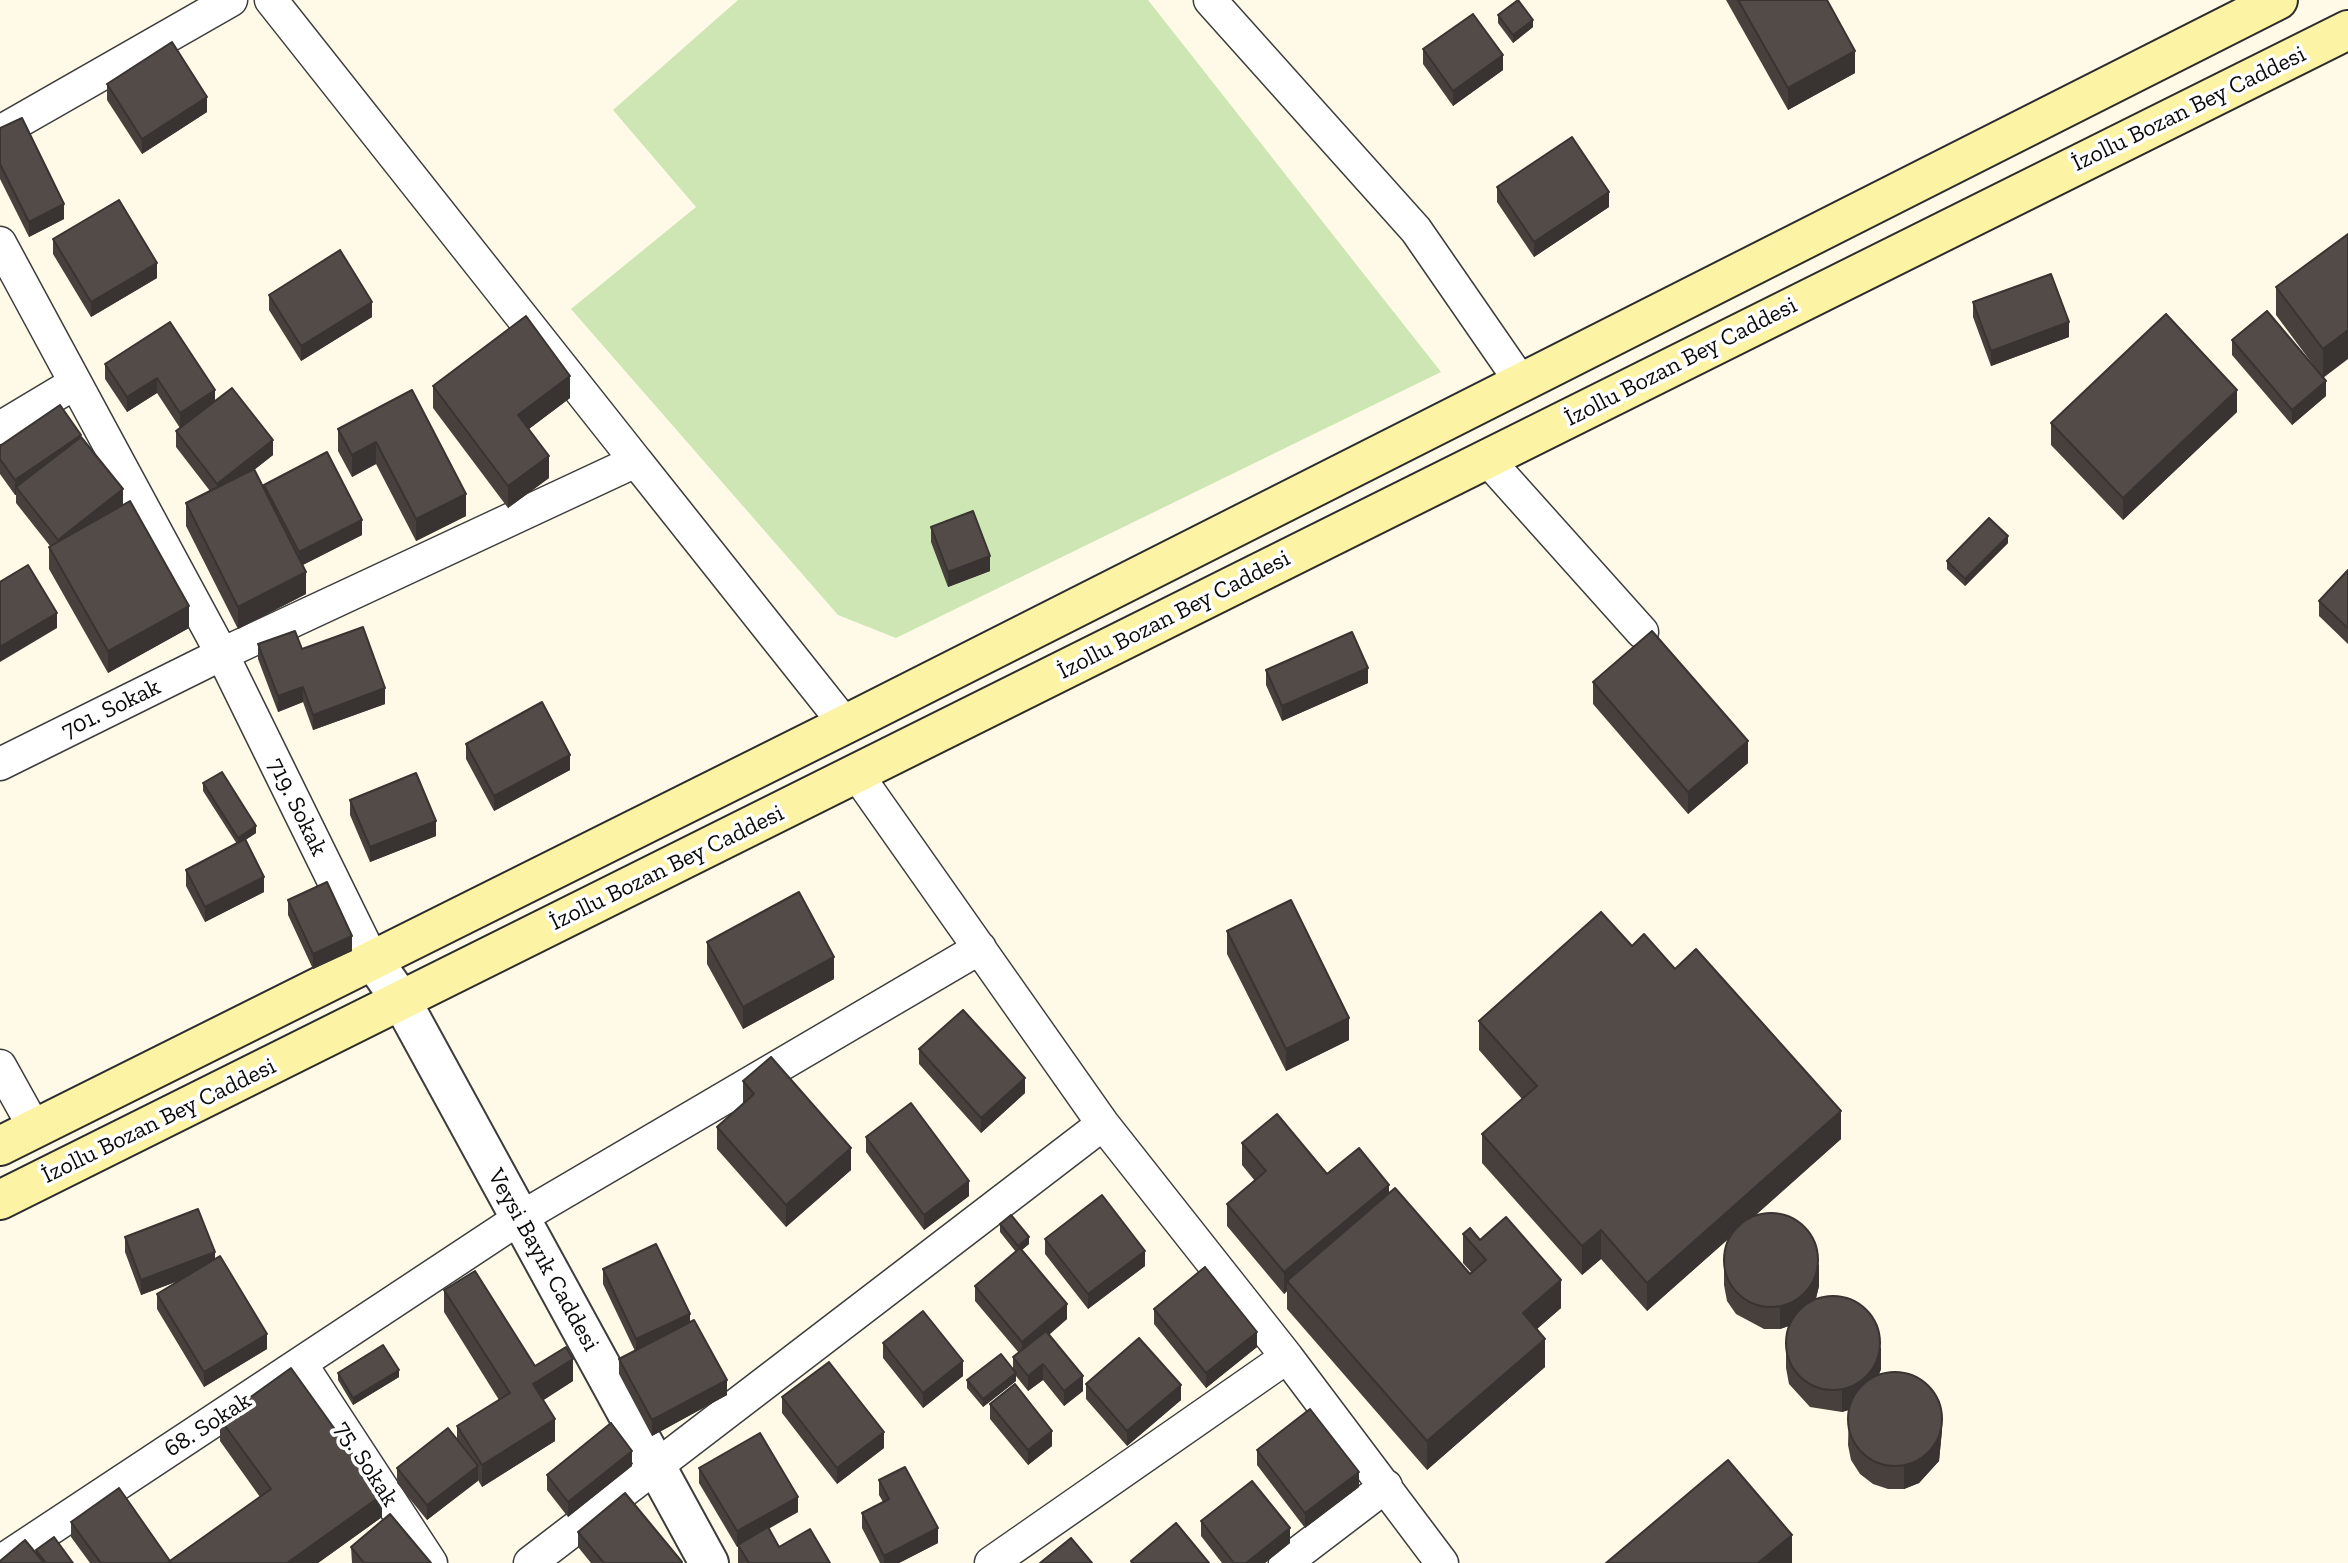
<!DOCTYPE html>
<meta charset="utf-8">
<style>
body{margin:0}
canvas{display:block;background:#fefae7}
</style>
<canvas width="2348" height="1563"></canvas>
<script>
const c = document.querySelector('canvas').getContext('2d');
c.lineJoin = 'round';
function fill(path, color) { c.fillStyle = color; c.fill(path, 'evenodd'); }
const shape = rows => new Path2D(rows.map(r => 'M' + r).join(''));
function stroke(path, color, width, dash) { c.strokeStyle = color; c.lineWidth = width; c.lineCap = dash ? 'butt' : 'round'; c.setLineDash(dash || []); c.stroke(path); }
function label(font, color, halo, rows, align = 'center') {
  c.font = font + ' "Zilla Slab",serif'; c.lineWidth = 7; c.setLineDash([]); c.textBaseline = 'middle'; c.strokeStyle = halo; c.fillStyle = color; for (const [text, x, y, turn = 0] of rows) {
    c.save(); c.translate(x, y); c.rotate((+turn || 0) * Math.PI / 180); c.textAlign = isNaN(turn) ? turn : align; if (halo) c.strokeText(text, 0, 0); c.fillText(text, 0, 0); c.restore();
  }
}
fill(shape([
 [738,0,1148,0,1441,372,896,638,838,615,571,309,696,207,613,110]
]), '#cee6b3');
const minor = shape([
 [271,0,636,461],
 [1210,0,1416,230,1521,382],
 [0,132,231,0],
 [0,243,222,654,636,461,845,724],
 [0,428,75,383],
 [1487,459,1642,632],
 [0,764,222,654,372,959],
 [0,1066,35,1129],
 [1103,1124,1287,1357,1442,1563],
 [301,1364,431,1563],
 [0,1562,520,1218,980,948],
 [530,1563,1103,1124,856,773],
 [991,1563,1287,1357],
 [1285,1563,1386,1486]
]);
const tertiary = shape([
 [372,959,401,1000,709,1563]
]);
const secondary = shape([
 [0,1146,866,714,2278,0],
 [0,1200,2348,30]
]);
stroke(minor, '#3d3d3d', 35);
stroke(tertiary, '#3d3d3d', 42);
stroke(secondary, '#2c2c2c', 42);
stroke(minor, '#fff', 32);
stroke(tertiary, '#fff', 38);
stroke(secondary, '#fcf3a4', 38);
fill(shape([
 [1726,0,1827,0,1855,73,1788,110],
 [1498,15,1533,27,1513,43,1498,23],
 [1423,49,1503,70,1453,106,1423,64],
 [107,84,207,112,142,154,107,100],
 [0,128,64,219,29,237,0,179],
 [1497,187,1609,207,1534,257,1497,202],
 [2348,234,2323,377,2326,396,2292,425,2232,355,2232,340,2317,370,2276,315,2276,287],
 [53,239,157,278,91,317,53,254],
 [269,295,372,317,301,361,269,310],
 [1973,302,2069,337,1991,366,1973,317],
 [170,322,215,401,273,455,254,470,264,488,264,485,362,535,302,565,306,594,238,629,186,526,186,503,210,491,176,447,176,431,180,428,157,393,127,412,105,379,105,364],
 [433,386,570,398,529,429,549,478,508,508,433,408],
 [412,390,466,516,416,541,376,464,352,477,338,451,338,429],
 [2237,412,2123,520,2051,445,2051,423],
 [81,437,123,504,118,508,189,628,108,673,49,569,49,547,50,546,16,503,16,495,15,495,0,474,0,446],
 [931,527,990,571,948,587,931,542],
 [2008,543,1965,586,1947,569,1947,561],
 [2348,570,2348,644,2319,616,2319,601],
 [258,644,302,649,385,704,313,730,303,702,278,712,258,659],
 [1266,670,1368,683,1282,721,1266,685],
 [1593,682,1748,763,1688,814,1593,704],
 [466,744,570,770,494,811,466,759],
 [203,783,256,833,245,840,264,892,205,922,186,886,186,870,237,844,203,791],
 [350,800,436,836,370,862,350,815],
 [288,900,352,951,313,969,288,915],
 [1227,931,1349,1040,1286,1071,1227,954],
 [707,942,834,979,743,1029,707,964],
 [1632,946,1675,969,1841,1139,1756,1215,1819,1286,1816,1299,1881,1369,1879,1375,1942,1430,1939,1461,1919,1483,1904,1489,1888,1489,1873,1484,1860,1474,1851,1460,1848,1445,1849,1410,1842,1412,1810,1407,1789,1384,1786,1368,1786,1346,1789,1326,1780,1329,1764,1329,1736,1314,1727,1301,1724,1285,1724,1263,1734,1234,1647,1311,1601,1259,1582,1275,1482,1163,1482,1134,1522,1099,1479,1050,1479,1021],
 [919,1049,1025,1093,981,1133,919,1064],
 [743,1081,851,1170,786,1227,717,1149,717,1127,743,1104],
 [866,1137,969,1196,924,1230,866,1152],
 [1242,1143,1327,1174,1389,1193,1470,1274,1471,1272,1463,1263,1463,1234,1480,1240,1561,1308,1537,1329,1545,1367,1427,1470,1287,1309,1287,1291,1284,1294,1227,1226,1227,1204,1255,1181,1242,1165],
 [1000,1224,1029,1244,1022,1250,1067,1319,1049,1335,1083,1391,1064,1406,1043,1380,1028,1391,1016,1376,1016,1381,983,1407,967,1388,967,1380,1013,1370,1013,1357,1019,1353,975,1301,975,1286,1016,1252,1000,1232],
 [125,1237,215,1259,267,1349,204,1387,157,1309,157,1294,178,1281,141,1295,125,1252],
 [1045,1239,1145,1266,1088,1309,1045,1254],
 [603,1269,690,1322,727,1395,652,1436,619,1374,619,1359,635,1351,603,1284],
 [444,1290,535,1366,573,1381,543,1400,555,1441,482,1487,478,1480,427,1520,397,1483,397,1468,457,1440,457,1426,499,1400,444,1312],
 [1154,1309,1257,1347,1206,1388,1154,1324],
 [883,1343,963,1376,923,1408,883,1358],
 [338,1373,399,1377,353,1405,338,1380],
 [1086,1384,1181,1400,1127,1446,1086,1399],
 [782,1397,884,1448,837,1484,782,1413],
 [990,1404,1052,1446,1028,1465,990,1419],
 [220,1419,382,1517,318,1563,90,1563,71,1537,71,1522,170,1561,260,1497,220,1441],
 [1257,1450,1359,1487,1305,1528,1257,1465],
 [632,1466,568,1517,547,1490,547,1475],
 [699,1468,798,1512,768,1528,779,1547,830,1563,738,1563,738,1546,737,1547,699,1483],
 [879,1480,938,1543,899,1563,880,1563,862,1528,862,1513,883,1502,879,1495],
 [1201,1521,1290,1543,1265,1563,1222,1563,1201,1536],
 [578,1532,682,1563,591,1563,578,1547],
 [351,1547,431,1563,352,1563]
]), '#47403d');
fill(shape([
 [1533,20,1533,27,1513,43,1513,35],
 [1855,51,1855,73,1788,110,1788,88],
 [1503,55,1503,70,1453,106,1453,91],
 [207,97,207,112,142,154,142,139],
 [1609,192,1609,207,1534,257,1534,242],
 [64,204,64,219,29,237,29,222],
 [157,263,157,278,91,317,91,302],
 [372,302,372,317,301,361,301,346],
 [2069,322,2069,337,1991,366,1991,351],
 [2348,330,2348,359,2323,378,2323,349],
 [570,376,570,398,518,437,518,415],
 [157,378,157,393,127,412,127,397],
 [2326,381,2326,396,2292,425,2292,410],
 [215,390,215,406,180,428,180,413],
 [2237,390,2237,412,2123,520,2123,498],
 [81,435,81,450,16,487,16,495,15,495,15,480],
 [273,440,273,455,217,499,217,484],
 [376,442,376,464,352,477,352,455],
 [549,456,549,478,508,508,508,486],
 [123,489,123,504,58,555,58,540],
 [466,494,466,516,416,541,416,519],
 [362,520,362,535,299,567,299,552],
 [2008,536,2008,543,1965,586,1965,579],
 [990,556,990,571,948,587,948,572],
 [306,572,306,594,238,629,238,607],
 [189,606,189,628,108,673,108,651],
 [57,613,57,628,0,662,0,647],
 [1368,668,1368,683,1282,721,1282,706],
 [303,687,303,702,278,712,278,696],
 [385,688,385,704,313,730,313,715],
 [1748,741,1748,763,1688,814,1688,792],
 [570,755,570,770,494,811,494,796],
 [436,821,436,836,370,862,370,847],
 [256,826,256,833,238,845,238,838],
 [264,877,264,892,205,922,205,907],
 [352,936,352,951,313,969,313,954],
 [834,957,834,979,743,1029,743,1007],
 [1349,1018,1349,1040,1286,1071,1286,1049],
 [1025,1078,1025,1093,981,1133,981,1118],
 [1841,1111,1841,1139,1647,1311,1647,1283],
 [851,1148,851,1170,786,1227,786,1205],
 [969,1181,969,1196,924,1230,924,1215],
 [1389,1185,1389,1207,1287,1281,1287,1291,1284,1294,1284,1272],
 [1601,1230,1601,1259,1582,1275,1582,1246],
 [1029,1237,1029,1244,1018,1253,1018,1246],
 [1145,1251,1145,1266,1088,1309,1088,1294],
 [215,1252,215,1267,141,1295,141,1280],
 [1819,1264,1819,1286,1815,1301,1794,1324,1780,1329,1780,1307],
 [1561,1280,1561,1308,1523,1341,1523,1313],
 [1067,1304,1067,1319,1022,1357,1022,1342],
 [690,1314,690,1329,636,1355,636,1339],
 [1257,1332,1257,1347,1206,1388,1206,1373],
 [267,1334,267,1349,204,1387,204,1372],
 [1545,1339,1545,1367,1427,1470,1427,1441],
 [1881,1347,1881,1369,1869,1397,1857,1407,1842,1412,1842,1390],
 [573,1359,573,1381,533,1407,533,1384],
 [963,1361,963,1376,923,1408,923,1393],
 [1043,1364,1043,1380,1028,1391,1028,1376],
 [399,1370,399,1377,353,1405,353,1398],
 [1016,1373,1016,1381,983,1407,983,1399],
 [1083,1376,1083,1391,1064,1406,1064,1391],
 [727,1380,727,1395,652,1436,652,1420],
 [1181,1385,1181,1400,1127,1446,1127,1431],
 [1942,1408,1942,1430,1939,1461,1919,1483,1904,1489,1904,1466],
 [555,1419,555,1441,482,1487,482,1465],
 [1052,1431,1052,1446,1028,1465,1028,1450],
 [884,1432,884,1448,837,1484,837,1468],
 [632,1451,632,1466,568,1517,568,1502],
 [478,1466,478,1481,427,1520,427,1505],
 [1359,1472,1359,1487,1305,1528,1305,1513],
 [382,1495,382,1517,318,1563,287,1563],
 [798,1497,798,1512,737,1547,737,1531],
 [938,1528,938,1543,899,1563,884,1563,884,1556],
 [1290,1528,1290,1543,1265,1563,1246,1563],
 [1792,1535,1792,1563,1758,1563]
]), '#393432');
const building = shape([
 [1518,0,1533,20,1513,35,1498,15,1518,0],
 [1738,0,1827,0,1855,51,1788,88,1738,0],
 [1473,14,1503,55,1453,91,1423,49,1473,14],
 [172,42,207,97,142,139,107,84,172,42],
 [22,118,64,204,29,222,0,164,0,128,22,118],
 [1572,137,1609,192,1534,242,1497,187,1572,137],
 [119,200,157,263,91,302,53,239,119,200],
 [2348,234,2348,330,2323,349,2276,287,2348,234],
 [340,250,372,302,301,346,269,295,340,250],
 [2051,274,2069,322,1991,351,1973,302,2051,274],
 [2267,311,2326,381,2292,410,2232,340,2267,311],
 [2166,314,2237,390,2123,498,2051,423,2166,314],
 [526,316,570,376,518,415,549,456,508,486,433,386,526,316],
 [170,322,215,390,180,413,157,378,127,397,105,364,170,322],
 [232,388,273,440,217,484,176,431,232,388],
 [412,390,466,494,416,519,376,442,352,455,338,429,412,390],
 [60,405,81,435,15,480,0,459,0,446,60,405],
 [81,437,123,489,58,540,16,487,81,437],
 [327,452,362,520,299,552,264,485,327,452],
 [254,469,306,572,238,607,186,503,254,469],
 [130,501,189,606,108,651,49,547,130,501],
 [973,511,990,556,948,572,931,527,973,511],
 [1989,518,2008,536,1965,579,1947,561,1989,518],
 [28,565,57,613,0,647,0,582,28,565],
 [2348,570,2348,628,2319,601,2348,570],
 [363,627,385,688,313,715,303,687,278,696,258,644,295,631,302,649,363,627],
 [1652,631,1748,741,1688,792,1593,682,1652,631],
 [1352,632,1368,668,1282,706,1266,670,1352,632],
 [542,702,570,755,494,796,466,744,542,702],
 [222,772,256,826,238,838,203,783,222,772],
 [416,773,436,821,370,847,350,800,416,773],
 [245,839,264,877,205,907,186,870,245,839],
 [327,882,352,936,313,954,288,900,327,882],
 [799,892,834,957,743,1007,707,942,799,892],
 [1291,900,1349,1018,1286,1049,1227,931,1291,900],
 [1601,912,1632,946,1644,934,1675,969,1696,949,1841,1111,1647,1283,1601,1230,1582,1246,1482,1134,1537,1086,1479,1021,1601,912],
 [963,1010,1025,1078,981,1118,919,1049,963,1010],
 [771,1057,851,1148,786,1205,717,1127,754,1094,743,1081,771,1057],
 [911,1103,969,1181,924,1215,866,1137,911,1103],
 [1277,1114,1327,1174,1359,1148,1389,1185,1284,1272,1227,1204,1266,1171,1242,1143,1277,1114],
 [1395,1188,1470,1274,1486,1260,1463,1234,1470,1228,1480,1240,1506,1217,1561,1280,1523,1313,1545,1339,1427,1441,1287,1281,1395,1188],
 [1102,1195,1145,1251,1088,1294,1045,1239,1102,1195],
 [198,1209,215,1252,141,1280,125,1237,198,1209],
 '1724 1260a47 47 0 1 1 94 0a47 47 0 1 1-94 0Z',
 [1011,1215,1029,1237,1018,1246,1000,1224,1011,1215],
 [656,1244,690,1314,636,1339,603,1269,656,1244],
 [1020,1248,1067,1304,1022,1342,975,1286,1020,1248],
 [220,1256,267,1334,204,1372,157,1294,220,1256],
 [1205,1267,1257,1332,1206,1373,1154,1309,1205,1267],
 [475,1271,535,1366,566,1347,573,1359,533,1384,555,1419,482,1465,457,1426,510,1393,444,1290,475,1271],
 '1786 1343a47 47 0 1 1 94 0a47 47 0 1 1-94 0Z',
 [923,1311,963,1361,923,1393,883,1343,923,1311],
 [694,1320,727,1380,652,1420,619,1359,694,1320],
 [1046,1331,1083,1376,1064,1391,1043,1364,1028,1376,1013,1357,1046,1331],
 [1139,1338,1181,1385,1127,1431,1086,1384,1139,1338],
 [383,1345,399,1370,353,1398,338,1373,383,1345],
 [1001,1354,1016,1373,983,1399,967,1380,1001,1354],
 [829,1362,884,1432,837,1468,782,1397,829,1362],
 [291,1368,382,1495,287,1563,167,1563,271,1489,220,1419,291,1368],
 '1848 1419a47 47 0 1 1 94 0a47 47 0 1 1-94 0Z',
 [1015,1384,1052,1431,1028,1450,990,1404,1015,1384],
 [1310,1409,1359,1472,1305,1513,1257,1450,1310,1409],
 [611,1423,632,1451,568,1502,547,1475,611,1423],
 [448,1428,478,1466,427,1505,397,1468,448,1428],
 [760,1433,798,1497,737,1531,699,1468,760,1433],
 [1728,1460,1792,1535,1758,1563,1606,1563,1728,1460],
 [905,1467,938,1528,884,1556,862,1513,889,1499,879,1480,905,1467],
 [1252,1481,1290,1528,1246,1563,1234,1563,1201,1521,1252,1481],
 [119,1488,170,1561,167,1563,101,1563,71,1522,119,1488],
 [625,1493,682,1562,681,1563,604,1563,578,1532,625,1493],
 [390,1514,431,1563,364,1563,351,1547,390,1514],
 [1176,1523,1209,1563,1132,1563,1131,1561,1176,1523],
 [768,1527,779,1547,810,1529,830,1563,749,1563,738,1545,768,1527],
 [54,1537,73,1563,46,1563,36,1550,54,1537],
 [1071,1538,1092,1563,1040,1563,1071,1538],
 [25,1540,44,1563,0,1563,0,1561,25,1540]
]);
fill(building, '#524b47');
stroke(building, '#393432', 2);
label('24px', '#0a0a0a', '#fff', [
 ["İzollu Bozan Bey Caddesi",2189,109,-26],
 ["İzollu Bozan Bey Caddesi",1681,362,-27],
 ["İzollu Bozan Bey Caddesi",1174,615,-27],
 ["701. Sokak",111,709,-26],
 ["719. Sokak",297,807,64],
 ["İzollu Bozan Bey Caddesi",667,868,-26],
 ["İzollu Bozan Bey Caddesi",159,1121,-26],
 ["Veysi Bayık Caddesi",543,1260,61],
 ["68. Sokak",208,1425,-33],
 ["75. Sokak",366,1464,57]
]);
</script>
